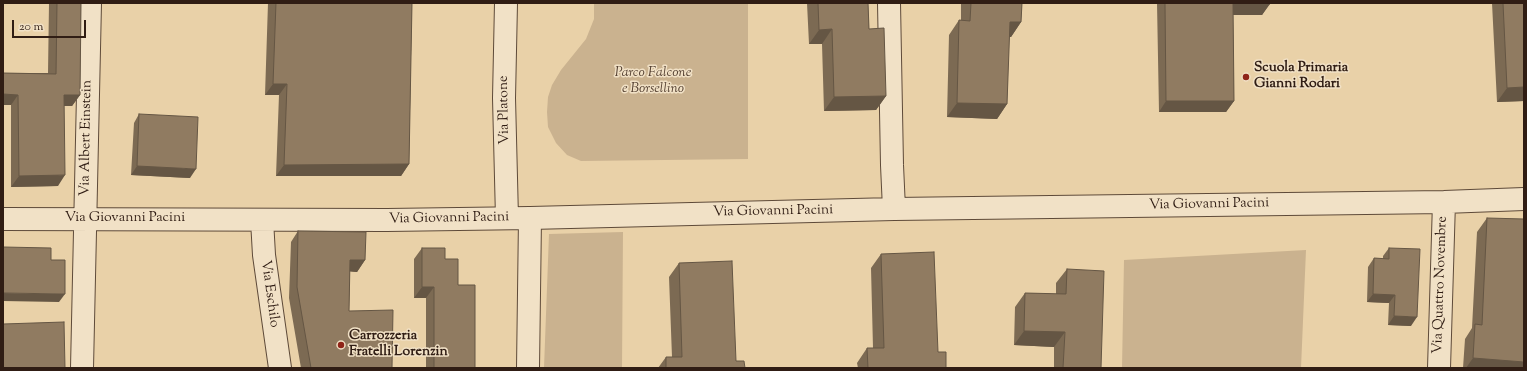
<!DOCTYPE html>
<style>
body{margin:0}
#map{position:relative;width:1527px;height:371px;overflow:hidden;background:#e9d1a8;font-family:"Sorts Mill Goudy",serif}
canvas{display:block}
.frame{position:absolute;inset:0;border:4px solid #301d14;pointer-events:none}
.scale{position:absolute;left:12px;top:20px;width:74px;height:18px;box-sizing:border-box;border:2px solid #301d14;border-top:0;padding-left:5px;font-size:12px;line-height:14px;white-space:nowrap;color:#301d14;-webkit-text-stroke:3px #f1e1c6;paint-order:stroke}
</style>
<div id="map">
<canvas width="1527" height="371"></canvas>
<div class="frame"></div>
<div class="scale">20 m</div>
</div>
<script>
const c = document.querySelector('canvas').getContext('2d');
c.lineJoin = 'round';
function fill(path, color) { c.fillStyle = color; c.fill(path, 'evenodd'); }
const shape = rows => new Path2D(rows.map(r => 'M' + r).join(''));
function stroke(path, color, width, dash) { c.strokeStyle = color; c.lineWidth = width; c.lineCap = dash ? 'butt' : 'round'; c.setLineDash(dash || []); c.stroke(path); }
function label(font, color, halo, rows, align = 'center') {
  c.font = font + ' "Sorts Mill Goudy",serif'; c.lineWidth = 3; c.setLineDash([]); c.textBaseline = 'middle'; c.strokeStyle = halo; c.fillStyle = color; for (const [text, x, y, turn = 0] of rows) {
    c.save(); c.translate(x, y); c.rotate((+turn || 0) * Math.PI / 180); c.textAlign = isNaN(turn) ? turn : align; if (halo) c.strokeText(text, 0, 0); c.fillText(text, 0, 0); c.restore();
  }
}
fill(shape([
 [594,3,748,3,748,159,581,161,567,155,556,143,548,127,547,112,548,97,552,85,561,70,586,39,594,19],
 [623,232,622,368,544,368,549,234],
 [1306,250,1301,368,1122,368,1124,260]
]), '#cab28f');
const minor = shape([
 [506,3,504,98,507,218],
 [889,3,892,165,894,209],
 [3,219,387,220,530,218,894,209,1444,202,1524,199],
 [262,220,264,255,280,368],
 [82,368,90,3],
 [528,368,530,218],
 [1439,368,1444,202]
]);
stroke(minor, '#5e4a39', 24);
stroke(minor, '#f1e1c6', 22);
fill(shape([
 [49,3,81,3,80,95,72,106,64,106,58,186,11,187,11,105,3,105,3,73,48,73],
 [268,3,412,3,409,164,401,176,276,176,279,95,265,95],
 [807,3,868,3,869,29,886,96,876,110,824,111,822,44,809,44],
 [961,3,1022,3,1021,22,1011,37,1009,37,1007,104,997,119,947,117,949,35,959,20,961,20],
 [1157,3,1270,3,1262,15,1233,15,1234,101,1226,112,1159,112],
 [1492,3,1524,3,1524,101,1497,102],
 [139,114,190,178,131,175,134,123],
 [1487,218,1524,368,1463,368,1465,339,1472,328,1477,232],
 [298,231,365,260,357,272,350,271,349,311,392,368,301,368,289,298,291,242],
 [422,248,445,259,458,285,475,368,426,368,426,298,414,298,414,259],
 [1389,248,1411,326,1388,325,1389,303,1367,302,1368,267,1374,258,1383,259,1383,256],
 [881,254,938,352,946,368,858,368,857,363,867,348,873,348,871,268],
 [679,263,736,361,745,368,658,368,666,357,672,357,669,277],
 [1067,269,1101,368,1054,368,1054,347,1014,345,1015,307,1025,293,1056,294,1056,283]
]), '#7c6a53');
fill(shape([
 [1233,4,1270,4,1262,15,1225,15],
 [1010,22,1021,22,1011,37,1000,36],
 [832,29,822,44,809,44,819,30],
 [273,84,287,84,279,95,265,95],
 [1524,87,1524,101,1497,102,1507,88],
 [3,94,18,95,11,105,3,105],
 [64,95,80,95,72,106,57,106],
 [886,96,876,110,824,111,834,97],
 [1166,101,1234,101,1226,112,1159,112],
 [957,103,1007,104,997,119,947,117],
 [409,164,401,176,276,176,284,165],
 [137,166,196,169,190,178,131,175],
 [65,175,58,186,11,187,19,176],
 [350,260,365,260,357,272,342,271],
 [422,287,434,287,426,298,414,298],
 [3,293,65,294,59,302,3,301],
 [1373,294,1395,295,1389,303,1367,302],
 [1394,316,1417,317,1411,326,1388,325],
 [1024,331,1065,332,1054,347,1014,345],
 [1473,358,1524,362,1524,368,1466,368]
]), '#655644');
const building = shape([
 [57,3,81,3,80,95,64,95,65,175,19,176,18,95,3,94,3,73,56,74,57,3],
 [276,3,412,3,409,164,284,165,287,84,273,84,276,3],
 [818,3,868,3,869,29,884,28,886,96,834,97,832,29,819,30,818,3],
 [971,3,1022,3,1021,22,1010,22,1007,104,957,103,959,20,970,21,971,3],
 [1165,3,1270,3,1270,4,1233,4,1234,101,1166,101,1165,3],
 [1503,3,1524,3,1524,87,1507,88,1503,3],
 [139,114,198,117,196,169,137,166,139,114],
 [1487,218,1524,219,1524,362,1473,358,1475,324,1482,325,1487,218],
 [298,231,366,232,365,260,350,260,349,311,393,310,392,368,311,368,297,287,298,231],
 [3,247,51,248,51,260,65,260,65,294,3,293,3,247],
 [422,248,445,248,445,259,458,259,458,285,475,285,475,368,434,368,434,287,422,287,422,248],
 [1389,248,1420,249,1417,317,1394,316,1395,295,1373,294,1374,258,1389,259,1389,248],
 [934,252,938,352,946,352,946,368,868,368,867,348,884,348,881,254,934,252],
 [732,261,736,361,744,361,745,368,666,368,666,357,682,357,679,263,732,261],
 [1067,269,1104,271,1101,368,1063,368,1065,332,1024,331,1025,293,1066,294,1067,269],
 [64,322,65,368,3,368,3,324,64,322]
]);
fill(building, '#907b61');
stroke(building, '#655644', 1);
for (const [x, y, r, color] of [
 [1246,77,4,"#8f2418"],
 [341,345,4,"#8f2418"]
]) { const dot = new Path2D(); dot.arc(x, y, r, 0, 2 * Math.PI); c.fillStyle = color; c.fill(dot); stroke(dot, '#f1e1c6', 1.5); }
label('bold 14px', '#301d14', '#f1e1c6', [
 ["Scuola Primaria",1254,69],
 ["Gianni Rodari",1254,85],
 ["Carrozzeria",349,337],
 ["Fratelli Lorenzin",349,353]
], 'left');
label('italic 14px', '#564233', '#f1e1c6', [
 ["Parco Falcone",653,74],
 ["e Borsellino",653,90]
]);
label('14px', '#301d14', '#f1e1c6', [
 ["Via Platone",505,110,-91],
 ["Via Albert Einstein",87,138,-89],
 ["Via Giovanni Pacini",1209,205,-1],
 ["Via Giovanni Pacini",773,212,-1],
 ["Via Giovanni Pacini",125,219],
 ["Via Giovanni Pacini",449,219,-1],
 ["Via Quattro Novembre",1441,285,-88],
 ["Via Eschilo",269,294,82]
]);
</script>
